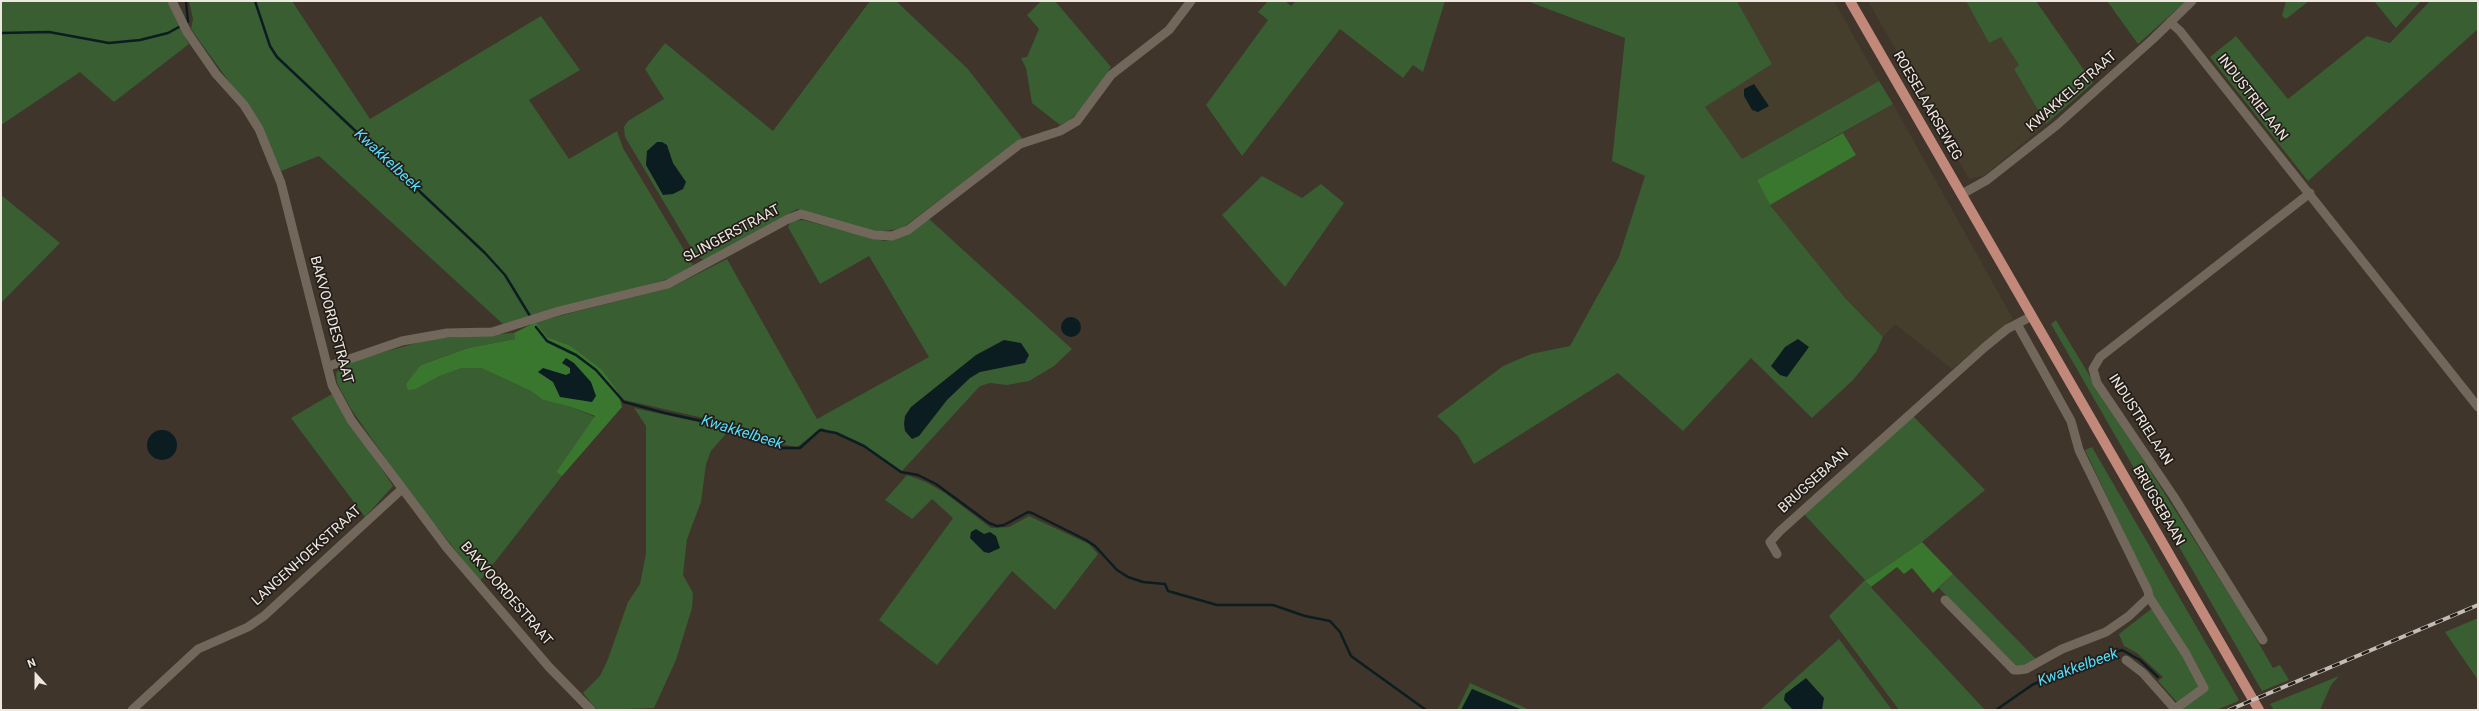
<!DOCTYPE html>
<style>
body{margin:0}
#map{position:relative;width:2479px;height:711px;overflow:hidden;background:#3f352a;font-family:Roboto,sans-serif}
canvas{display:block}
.frame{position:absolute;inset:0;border:2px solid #efe8e1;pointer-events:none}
.north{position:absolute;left:16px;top:655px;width:40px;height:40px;-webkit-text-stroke:3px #221d18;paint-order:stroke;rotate:339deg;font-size:11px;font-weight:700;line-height:16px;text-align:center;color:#efe8e1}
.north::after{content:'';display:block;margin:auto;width:14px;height:18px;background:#efe8e1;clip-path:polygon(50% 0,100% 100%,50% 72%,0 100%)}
</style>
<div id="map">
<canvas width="2479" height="711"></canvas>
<div class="frame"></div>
<div class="north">N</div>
</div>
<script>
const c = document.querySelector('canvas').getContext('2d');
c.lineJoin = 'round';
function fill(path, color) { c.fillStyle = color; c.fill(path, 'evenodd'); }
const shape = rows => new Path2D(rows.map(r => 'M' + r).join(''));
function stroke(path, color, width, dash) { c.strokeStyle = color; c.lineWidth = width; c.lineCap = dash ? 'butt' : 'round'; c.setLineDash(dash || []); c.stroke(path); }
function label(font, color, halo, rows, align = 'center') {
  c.font = font + ' Roboto,sans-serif'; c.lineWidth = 3.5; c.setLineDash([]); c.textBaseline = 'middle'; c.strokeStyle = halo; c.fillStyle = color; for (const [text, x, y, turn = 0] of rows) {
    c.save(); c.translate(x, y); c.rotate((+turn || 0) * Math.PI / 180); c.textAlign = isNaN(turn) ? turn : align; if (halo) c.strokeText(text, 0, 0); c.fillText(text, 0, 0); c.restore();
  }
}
fill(shape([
 [1737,1,1834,1,1879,81,1742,159,1705,107,1772,64],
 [1868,1,1966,1,1989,43,2001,36,2019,65,2014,69,2046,124,1985,175,1969,179],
 [1893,104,2013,319,1952,369,1895,324,1883,337,1846,299,1770,205,1855,155,1843,133]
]), '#463e2d');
fill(shape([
 [1,1,169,1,177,22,189,44,114,102,80,72,1,125],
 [189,1,292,1,370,119,541,16,580,70,529,100,569,159,617,131,623,148,693,265,671,278,504,325,319,156,281,171,259,123,191,29,193,19],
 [870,1,896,1,967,68,1022,138,901,229,873,232,797,209,709,259,704,260,696,256,625,137,624,127,628,121,664,99,645,69,665,43,773,131],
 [1041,1,1055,1,1111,67,1080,111,1069,121,1060,125,1032,103,1026,68,1021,58,1027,57,1039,29,1027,15],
 [1268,1,1285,1,1291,6,1296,1,1445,1,1423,72,1413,65,1403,78,1340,29,1242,156,1206,105,1268,20,1258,12],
 [1527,1,1737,1,1772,64,1705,107,1742,159,1879,81,1893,104,1758,180,1770,205,1846,299,1883,337,1876,352,1853,380,1812,418,1751,358,1683,431,1618,373,1474,464,1458,436,1437,416,1503,366,1531,354,1570,346,1619,257,1645,176,1612,161,1625,38],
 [1966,1,2036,1,2093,83,2046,124,2014,69,2019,65,2001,37,1989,43],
 [2107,1,2186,1,2138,44],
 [2286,1,2309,1,2286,19,2282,16],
 [2374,1,2421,1,2396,28],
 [2430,1,2478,1,2478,29,2308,181,2210,57,2236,36,2288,99,2367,36,2390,43],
 [1262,176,1302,198,1321,184,1344,203,1285,287,1222,215],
 [1,195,60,243,1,303],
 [928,218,1072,349,1054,366,1029,381,1007,385,990,383,980,386,902,471,864,447,822,428,797,447,780,444,734,425,620,399,618,392,569,345,547,337,536,322,672,287,727,259,817,419,929,357,869,256,820,284,788,227,791,221,803,220,884,241,896,239],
 [2056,320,2097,388,2243,616,2273,668,2280,665,2289,680,2262,691,2051,324],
 [514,333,515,339,468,348,421,365,416,389,440,376,462,368,481,368,531,391,543,400,571,407,595,417,556,472,562,476,480,581,409,492,351,409,337,383,336,373,344,363,431,339],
 [332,394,393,486,365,517,291,418],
 [634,408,730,429,711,451,706,464,701,502,687,539,683,575,693,593,692,608,676,660,654,708,597,710,583,693,600,676,608,659,628,602,640,584,646,554,646,426],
 [1913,416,1985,490,1922,542,1865,581,1985,710,1899,710,1829,616,1865,580,1803,513],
 [2092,447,2239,700,2236,702,2216,710,2184,710,2158,681,2163,677,2137,653,2124,646,2119,634,2155,606,2140,566,2085,450],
 [907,475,926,482,945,493,991,528,1009,527,1029,516,1089,544,1098,554,1055,610,1012,571,937,665,879,620,953,518,932,499,912,519,885,500],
 [1953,574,2036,659,2028,665,2015,667,1939,588],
 [2478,618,2478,680,2445,632],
 [1839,639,1892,710,1760,710],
 [2339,676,2331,685,2320,710,2274,710,2270,704],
 [1470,683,1530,710,1522,710,1472,689,1461,710,1457,710]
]), '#395e32');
fill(shape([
 [1843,133,1856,155,1770,205,1757,180],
 [536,322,547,337,569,345,602,370,618,392,622,407,562,476,556,472,595,416,571,407,543,400,531,391,481,368,462,368,440,376,416,389,408,390,406,384,421,365,468,348,515,339,514,333],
 [1922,542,1953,574,1933,593,1912,568,1904,574,1897,567,1871,587,1865,581]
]), '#3a772e');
fill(shape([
 [1754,84,1769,106,1758,112,1752,110,1744,96,1744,89],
 [657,142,662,142,667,145,673,163,686,182,683,189,673,194,663,195,646,165,647,151],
 '1061 327a10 10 0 1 1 20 0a10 10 0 1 1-20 0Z',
 [1798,339,1809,347,1787,377,1780,375,1771,366,1785,347],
 [1004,340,1021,343,1029,355,1025,363,980,372,970,378,947,400,919,436,912,439,905,431,904,424,905,416,911,407,976,355],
 [566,358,574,363,591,382,596,396,592,402,560,397,553,382,538,372,543,368,566,375,570,373,570,368,562,363],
 '147 445a15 15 0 1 1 30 0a15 15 0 1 1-30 0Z',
 [976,529,984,534,990,532,996,536,1000,548,989,553,984,552,970,538,971,532],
 [1806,678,1824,698,1822,710,1793,710,1784,700,1785,694],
 [1472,689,1522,710,1461,710]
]), '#0c1d22');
stroke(shape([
 [255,1,270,46,277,57,485,253,505,275,530,316],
 [1,33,49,32,109,43,140,40,168,33,188,22,186,1],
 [536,327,547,341,576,355,596,370,624,402,665,413,725,426,756,441,783,448,800,448,820,430,836,433,864,446,901,472,918,475,936,484,989,523,997,526,1004,525,1028,512,1032,513,1086,540,1095,546,1117,570,1128,577,1143,582,1165,584,1168,591,1217,605,1273,605,1305,616,1330,621,1340,632,1351,656,1426,710],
 [1996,710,2032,685,2062,671,2122,650,2140,660,2158,677]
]), '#0c1d22', 2.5);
stroke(shape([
 [172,1,187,32,216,74,244,105,259,129,281,183,332,385,351,420,447,548,549,667,591,710],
 [2170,22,2180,31,2478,407],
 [1962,194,1987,180,2057,125,2153,39,2192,1],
 [329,366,402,341,447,333,492,332,559,311,668,284,788,219,801,214,874,235,892,236,908,230,1020,144,1060,131,1077,121,1111,75,1169,30,1191,1],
 [1777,554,1770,542,1780,531,1985,347,2007,329,2032,316],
 [1945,600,2014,670,2018,670,2026,669,2062,649,2106,632,2129,616,2149,597,2148,591,2079,450,2071,421,2017,324],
 [2263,640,2174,497,2097,383,2093,369,2100,357,2310,193],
 [2126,660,2143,673,2175,709,2204,688,2186,654,2149,597],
 [132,710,198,649,248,627,264,616,402,489]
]), '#72675b', 9);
stroke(shape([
 [1850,1,2259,710]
]), '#c2897b', 10);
const rail = shape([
 [2229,710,2478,605]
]);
stroke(rail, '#c5bdb5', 4);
stroke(rail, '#221d18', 2.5, [8]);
label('14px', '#efe8e1', '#221d18', [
 ["KWAKKELSTRAAT",2072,92,-41],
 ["INDUSTRIELAAN",2252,98,52],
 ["ROESELAARSEWEG",1927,106,60],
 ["SLINGERSTRAAT",732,234,-28],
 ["BAKVOORDESTRAAT",331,320,75],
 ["INDUSTRIELAAN",2140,420,57],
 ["BRUGSEBAAN",1814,481,-42],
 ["BRUGSEBAAN",2158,506,60],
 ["LANGENHOEKSTRAAT",307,556,-42],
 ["BAKVOORDESTRAAT",506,594,49]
]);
label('italic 15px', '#55ddfb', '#221d18', [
 ["Kwakkelbeek",387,161,43],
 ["Kwakkelbeek",742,433,17],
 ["Kwakkelbeek",2078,668,-20]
]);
</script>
